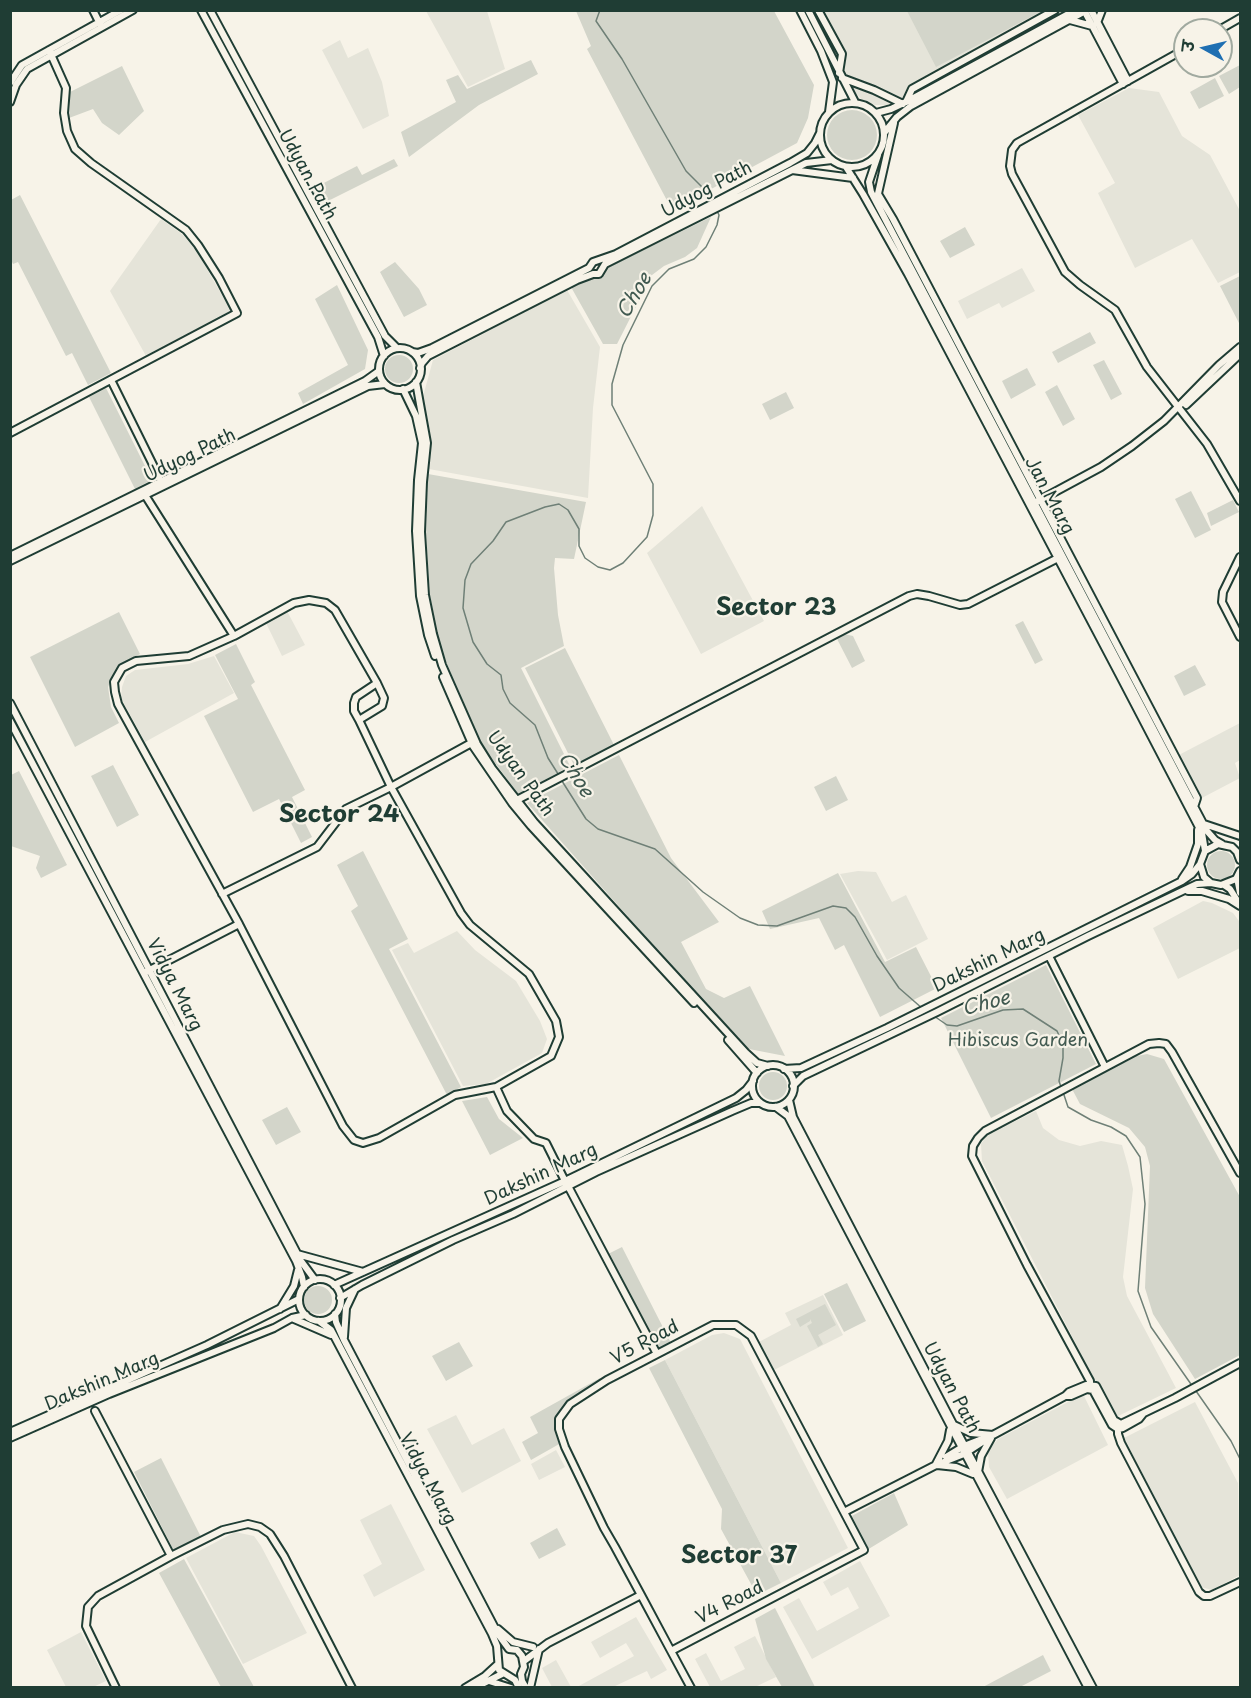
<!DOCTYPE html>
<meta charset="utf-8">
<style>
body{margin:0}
#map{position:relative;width:1251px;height:1698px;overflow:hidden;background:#f7f3e8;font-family:"Playpen Sans","Playpen Sans Deva",sans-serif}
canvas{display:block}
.frame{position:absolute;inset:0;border:12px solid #1f3d34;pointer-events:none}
.north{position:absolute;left:1173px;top:18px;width:60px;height:60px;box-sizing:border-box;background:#f7f3e8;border:2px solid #a1aaa0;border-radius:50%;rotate:278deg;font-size:16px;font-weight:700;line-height:24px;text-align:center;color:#1f3d34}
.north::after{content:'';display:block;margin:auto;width:21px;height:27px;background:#1f6fb2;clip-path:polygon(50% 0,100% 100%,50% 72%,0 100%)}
</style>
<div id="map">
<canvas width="1251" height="1698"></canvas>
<div class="frame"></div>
<div class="north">उ</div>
</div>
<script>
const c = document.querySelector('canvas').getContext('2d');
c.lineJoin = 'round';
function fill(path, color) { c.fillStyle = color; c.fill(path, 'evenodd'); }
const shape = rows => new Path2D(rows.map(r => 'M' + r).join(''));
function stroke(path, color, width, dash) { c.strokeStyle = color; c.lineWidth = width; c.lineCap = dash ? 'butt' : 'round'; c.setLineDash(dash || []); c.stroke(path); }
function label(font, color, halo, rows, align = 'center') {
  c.font = font + ' "Playpen Sans",sans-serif'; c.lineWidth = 4.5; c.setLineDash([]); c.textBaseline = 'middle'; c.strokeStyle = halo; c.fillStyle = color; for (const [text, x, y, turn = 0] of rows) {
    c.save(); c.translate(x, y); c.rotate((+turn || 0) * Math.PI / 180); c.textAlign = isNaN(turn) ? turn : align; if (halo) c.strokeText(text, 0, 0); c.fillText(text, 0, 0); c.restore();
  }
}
fill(shape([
 [426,11,487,11,505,69,468,87],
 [812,11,1067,11,895,103,887,105,875,105,862,100,853,90],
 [340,40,348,58,368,48,382,82,389,116,363,129,322,50],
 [1129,88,1159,92,1182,136,1210,155,1240,211,1240,272,1218,283,1192,239,1135,268,1098,193,1115,183,1078,115],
 [161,219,182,234,196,250,231,311,146,356,110,291],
 [1022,268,1035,291,1002,308,999,303,967,319,958,301],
 [567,290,600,347,593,408,588,498,429,469,431,446,422,400,433,360],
 [702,506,764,621,701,654,647,553],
 [287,611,305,645,282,656,266,623],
 [214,656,234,693,145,742,121,698,122,687,126,676,135,670,188,664],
 [1240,723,1240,760,1235,763,1240,778,1198,800,1175,757],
 [858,871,876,872,892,902,906,895,928,939,887,960,840,874],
 [1203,901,1212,903,1233,913,1239,921,1240,948,1178,979,1153,928],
 [457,931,475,950,516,981,540,1021,547,1039,542,1053,486,1084,463,1086,392,950,408,943,414,953],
 [1036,1111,1043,1128,1059,1140,1080,1146,1101,1141,1122,1145,1128,1166,1133,1189,1123,1277,1127,1296,1176,1388,1114,1418,982,1161,981,1144,987,1135],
 [823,1295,843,1335,772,1371,757,1343,791,1325,785,1313],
 [724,1333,740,1339,848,1548,781,1583,665,1360,712,1335],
 [1083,1394,1108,1445,1007,1499,989,1467,988,1451,998,1439],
 [1195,1402,1238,1483,1240,1575,1212,1590,1201,1587,1124,1438],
 [456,1415,472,1445,504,1428,521,1461,462,1493,427,1429],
 [556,1450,565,1467,539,1480,531,1464],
 [391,1504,425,1570,374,1597,363,1575,382,1564,360,1520],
 [235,1532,254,1536,261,1546,307,1633,243,1664,186,1558],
 [860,1561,890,1616,812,1659,783,1607,799,1598,817,1631,859,1608,848,1587,831,1596,823,1582],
 [636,1617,667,1670,651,1679,647,1671,613,1687,577,1687,634,1656,626,1643,600,1658,591,1642],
 [81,1632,106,1681,93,1687,66,1687,47,1650],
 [755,1636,776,1677,755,1687,710,1687,695,1659,706,1653,721,1681,745,1669,734,1647],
 [556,1660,571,1687,552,1687,542,1668]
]), '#e5e4d9');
fill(shape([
 [576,11,774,11,814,85,808,118,797,143,672,210,587,49,591,46],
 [907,11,1042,11,936,67],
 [531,60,538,74,479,105,409,157,401,132,456,102,446,80,458,75,467,89],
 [1240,65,1240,87,1229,94,1219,76],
 [122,66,144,111,119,135,102,123,93,109,69,118,70,92],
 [1215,78,1224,96,1199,109,1190,92],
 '827 135a25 25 0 1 1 50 0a25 25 0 1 1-50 0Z',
 [394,159,398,166,320,205,312,189,357,166,362,175],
 [20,195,111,373,88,385,72,353,66,356,18,262,13,264,11,260,11,200],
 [711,217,697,248,685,257,664,266,652,275,617,344,603,344,571,287,597,277,609,267],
 [965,227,975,245,950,258,940,241],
 [395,262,419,289,427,305,404,317,380,272],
 [1240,276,1240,325,1220,286],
 [337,285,368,350,365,369,303,404,298,393,348,365,315,299],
 [1090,332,1096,343,1058,363,1052,352],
 '385 369a14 14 0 1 1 28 0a14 14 0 1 1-28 0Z',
 [1104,360,1122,394,1111,400,1093,365],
 [1027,368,1036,385,1011,399,1002,381],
 [1057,385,1075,419,1063,426,1045,392],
 [106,388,152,480,135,489,89,397],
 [786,392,794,408,770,420,762,404],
 [428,474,586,502,574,559,555,558,554,568,558,615,564,646,521,668,570,766,519,795,484,748,464,707,439,643,430,596,426,535],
 [1191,491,1211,530,1195,538,1175,499],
 [1233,500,1239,512,1211,526,1207,513],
 [119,612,140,654,123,663,113,675,108,687,111,707,119,723,75,747,30,657],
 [1023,621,1043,660,1035,664,1015,625],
 [844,634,853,636,865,661,852,668,836,637],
 [236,644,255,682,251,685,305,790,292,797,312,837,301,843,279,799,253,812,204,716,238,699,215,655],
 [565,648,614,745,574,765,525,668],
 [1195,665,1206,685,1184,696,1174,676],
 [619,755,671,858,719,922,681,942,706,989,724,998,750,986,785,1056,749,1049,687,983,527,803],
 [113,765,139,815,117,827,91,776],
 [19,771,67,865,41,878,36,868,40,856,11,846,11,775],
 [836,776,848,800,826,811,814,787],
 [363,851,408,939,389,949,461,1087,447,1095,351,911,358,906,337,865],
 '1207 865a14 14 0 1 1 28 0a14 14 0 1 1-28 0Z',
 [838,873,885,962,916,947,937,988,880,1017,844,945,835,950,819,918,770,929,762,911],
 [1046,965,1096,1064,991,1118,941,1018],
 [1147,1054,1164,1059,1240,1197,1240,1355,1195,1379,1153,1314,1145,1288,1150,1166,1145,1147,1129,1128,1080,1104,1072,1089,1132,1057],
 '759 1086a14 14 0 1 1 28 0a14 14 0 1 1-28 0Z',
 [487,1097,499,1119,523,1138,490,1155,462,1101],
 [287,1107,301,1132,276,1145,262,1120],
 [622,1247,671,1343,658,1350,608,1254],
 [847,1283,866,1321,844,1332,824,1294],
 '304 1300a14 14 0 1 1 28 0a14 14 0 1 1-28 0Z',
 [825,1304,836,1325,818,1335,823,1344,818,1347,807,1326,812,1323,810,1319,810,1321,800,1327,796,1319],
 [459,1342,473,1366,446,1381,432,1356],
 [665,1360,781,1583,757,1595,721,1529,722,1509,649,1368],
 [600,1378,602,1381,569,1403,557,1416,556,1427,561,1443,531,1460,522,1442,538,1433,530,1417],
 [161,1458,201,1537,174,1551,134,1472],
 [894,1493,908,1525,867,1550,850,1517],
 [557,1528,566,1545,539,1559,530,1543],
 [184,1559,254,1687,221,1687,159,1573],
 [775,1608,815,1687,782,1687,766,1659,755,1619],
 [1043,1655,1051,1671,1020,1687,983,1687]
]), '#d3d5ca');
stroke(shape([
 [600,10,596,21,622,59,686,171,710,195,713,202],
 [560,777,548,758,535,725,510,703,503,689,501,675,487,664,473,642,463,608,465,580,471,564,493,541,506,522,545,507,559,504,568,510,579,529,579,546,585,558,598,567,610,570,623,563,647,537,653,515,653,484,612,405,612,384,623,345,652,286,669,269,694,259,706,247,717,225,719,215,717,211],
 [562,781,586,819,598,829,655,849,703,892,740,918,758,925,777,926,833,906,846,908,855,917,877,956,899,988,923,1009],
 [934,1016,947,1025,957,1026,1003,1010,1023,1009,1057,1031,1063,1044,1063,1058,1059,1081,1061,1087],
 [1063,1092,1068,1107,1091,1120,1111,1127,1126,1136,1140,1157,1145,1204,1138,1291,1151,1327,1193,1387],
 [1196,1391,1231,1441,1240,1459]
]), '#6f8077', 1.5);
const secondary = shape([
 [93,10,101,26],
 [201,10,378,337,384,356],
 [210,10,385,336,397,348],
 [800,10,821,51,833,82,829,112],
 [808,10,855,102],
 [818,10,842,54,839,73],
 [1091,10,1128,81],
 [1085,12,1123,84],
 [1070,20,1092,26],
 [1097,23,1102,10],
 [1219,30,1240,18],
 [1185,49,1017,143,1012,150,1010,166,1012,174,1065,272,1080,285,1115,310,1147,367,1207,444,1240,501],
 [842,78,874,90,903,104],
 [10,83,22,65,121,10],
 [10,102,16,85,27,69,133,10],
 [906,102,912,89,1055,10],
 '820 135a32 32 0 1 1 64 0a32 32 0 1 1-64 0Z',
 [876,113,891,109,910,100,1076,10],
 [884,133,897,117,911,106,1087,10],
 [878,155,869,182,871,192,1207,831,1215,840,1222,844],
 [846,167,863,194,908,274,1120,676,1202,833,1205,851],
 [792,170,853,178],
 [878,194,893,219,1197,798,1194,807],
 [877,198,894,123],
 '379 369a21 21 0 1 1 42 0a21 21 0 1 1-42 0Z',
 [412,352,418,353,432,348,589,268,593,262,616,254,790,163,807,153,815,143,820,133],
 [420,368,422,363,428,356,577,280,593,274,599,274,605,264,806,163,832,160],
 [111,380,161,481],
 [416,382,427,443,423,482,421,532,425,595,433,634,442,665,477,744,492,768,535,823,746,1053,757,1063,768,1066],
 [403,389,416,416,422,443,418,480,416,531,420,596,428,635,435,656],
 [1186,405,1240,354],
 [10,433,237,313,219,278,198,245,186,230,91,163,75,149,67,131,64,113,66,88,49,50],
 [145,495,234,636],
 [1038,501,1101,467,1132,446,1164,421,1219,365,1240,347],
 [10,556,365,381,379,371],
 [1240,557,1223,592,1222,602,1240,637],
 [10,561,368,386,385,384],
 [309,600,326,603,335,610,377,683,384,698,382,706,359,720,391,787,461,913,470,925,529,974,556,1021,559,1037,551,1056,496,1087,455,1095,379,1138,363,1143,354,1140,343,1126,239,924,118,704,115,692,114,682,122,668,136,661,189,656,234,636,294,603,309,600],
 [443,677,473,746,512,803,531,826,694,1003],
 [10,703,301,1261,315,1280],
 [359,720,354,711,354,703,356,697,377,683],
 [10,721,296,1261,302,1277,304,1287],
 [515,801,909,596,917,594,929,596,960,605,968,604,1060,557],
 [1204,824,1240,836],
 [1240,860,1237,852,1232,847,1218,844,1205,851,1200,864,1204,877,1211,883,1221,885,1236,879,1240,871],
 [1237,878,1240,893],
 [1182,879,1190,867,1198,844,1198,830],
 [1224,885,1230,889,1240,905],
 [1188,891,1202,891,1229,899,1240,906],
 [222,894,317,847,346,809,391,787,475,741],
 [1049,956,1105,1067],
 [146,972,239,924],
 [728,1040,757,1073],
 '752 1086a21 21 0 1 1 42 0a21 21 0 1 1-42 0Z',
 [784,1069,801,1068,887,1028,1182,881,1192,874,1200,864],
 [793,1086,803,1076,937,1012,1088,936,1197,884,1211,883],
 [496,1087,507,1111,534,1139,546,1143,565,1181],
 [789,1100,793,1117,953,1424,1093,1688],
 [776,1107,788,1116,1088,1688],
 [568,1186,657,1354],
 [297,1254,363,1272],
 '299 1300a21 21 0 1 1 42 0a21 21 0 1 1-42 0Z',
 [334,1285,565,1181,736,1098,746,1090,753,1081],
 [340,1298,362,1285,453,1240,513,1214,596,1172,732,1111,751,1103,760,1103],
 [280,1309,294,1286,298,1270],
 [335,1314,336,1322,344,1340,498,1634,509,1649,517,1650,522,1656,524,1667,521,1674,522,1681,526,1688],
 [294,1319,331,1335],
 [319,1321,331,1330,492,1634,497,1646,499,1670,515,1680,519,1688],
 [344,1337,346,1308,355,1289],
 [1090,1389,1090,1381,1027,1265,972,1156,973,1146,978,1138,985,1131,1149,1044,1159,1043,1166,1044,1172,1052,1240,1173],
 [1065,1396,1071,1396,1087,1389,1093,1390,1112,1425,1118,1429,1123,1428,1139,1419,1143,1414],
 [95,1411,171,1556],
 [1118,1423,1118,1434,1121,1443,1199,1592,1204,1596,1210,1596,1240,1582],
 [954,1425,971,1433,993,1435],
 [10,1432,207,1345,299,1299],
 [10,1438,109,1394,274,1328,292,1318,306,1315],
 [946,1457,964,1446,982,1439],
 [936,1464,948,1441,950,1430],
 [937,1465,956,1467,973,1474],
 [978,1472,981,1456,991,1438],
 [844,1512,936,1465,964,1454,993,1435,1065,1396,1069,1392,1086,1385,1096,1386,1114,1420,1121,1424,1175,1398,1240,1363],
 [498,1629,513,1642,533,1647],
 [671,1651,864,1550,751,1336,736,1325,713,1325,607,1380,570,1404,559,1419,559,1429,565,1447,604,1528,615,1547,641,1595,671,1651,691,1688],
 [524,1661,548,1643,641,1595],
 [489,1681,511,1688],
 [116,1688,86,1626,88,1607,98,1596,171,1556,223,1530,248,1524,260,1527,270,1534,284,1556,352,1688],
 [465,1688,485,1676,497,1665],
 [474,1688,502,1674],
 [530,1688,539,1649]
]);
stroke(secondary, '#1f3d34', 10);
stroke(secondary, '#f7f3e8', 6);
label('18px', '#1f3d34', '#f7f3e8', [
 ["Udyan Path",307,175,61],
 ["Udyog Path",707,190,-28],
 ["Udyog Path",190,456,-26],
 ["Jan Marg",1049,496,62],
 ["Udyan Path",520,774,54],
 ["Dakshin Marg",989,961,-26],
 ["Vidya Marg",174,985,63],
 ["Dakshin Marg",541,1175,-25],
 ["V5 Road",645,1343,-28],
 ["Dakshin Marg",102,1382,-23],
 ["Udyan Path",951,1388,62],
 ["Vidya Marg",427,1479,62],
 ["V4 Road",730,1603,-27]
]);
label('18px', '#435b52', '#f7f3e8', [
 ["Hibiscus Garden",1018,1041]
]);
label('italic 20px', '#405950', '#f7f3e8', [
 ["Choe",635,296,-59],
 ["Choe",575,775,59],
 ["Choe",986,1004,-14]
]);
label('bold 24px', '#1f3d34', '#f7f3e8', [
 ["Sector 23",776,608],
 ["Sector 24",339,815],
 ["Sector 37",739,1556]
]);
</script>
